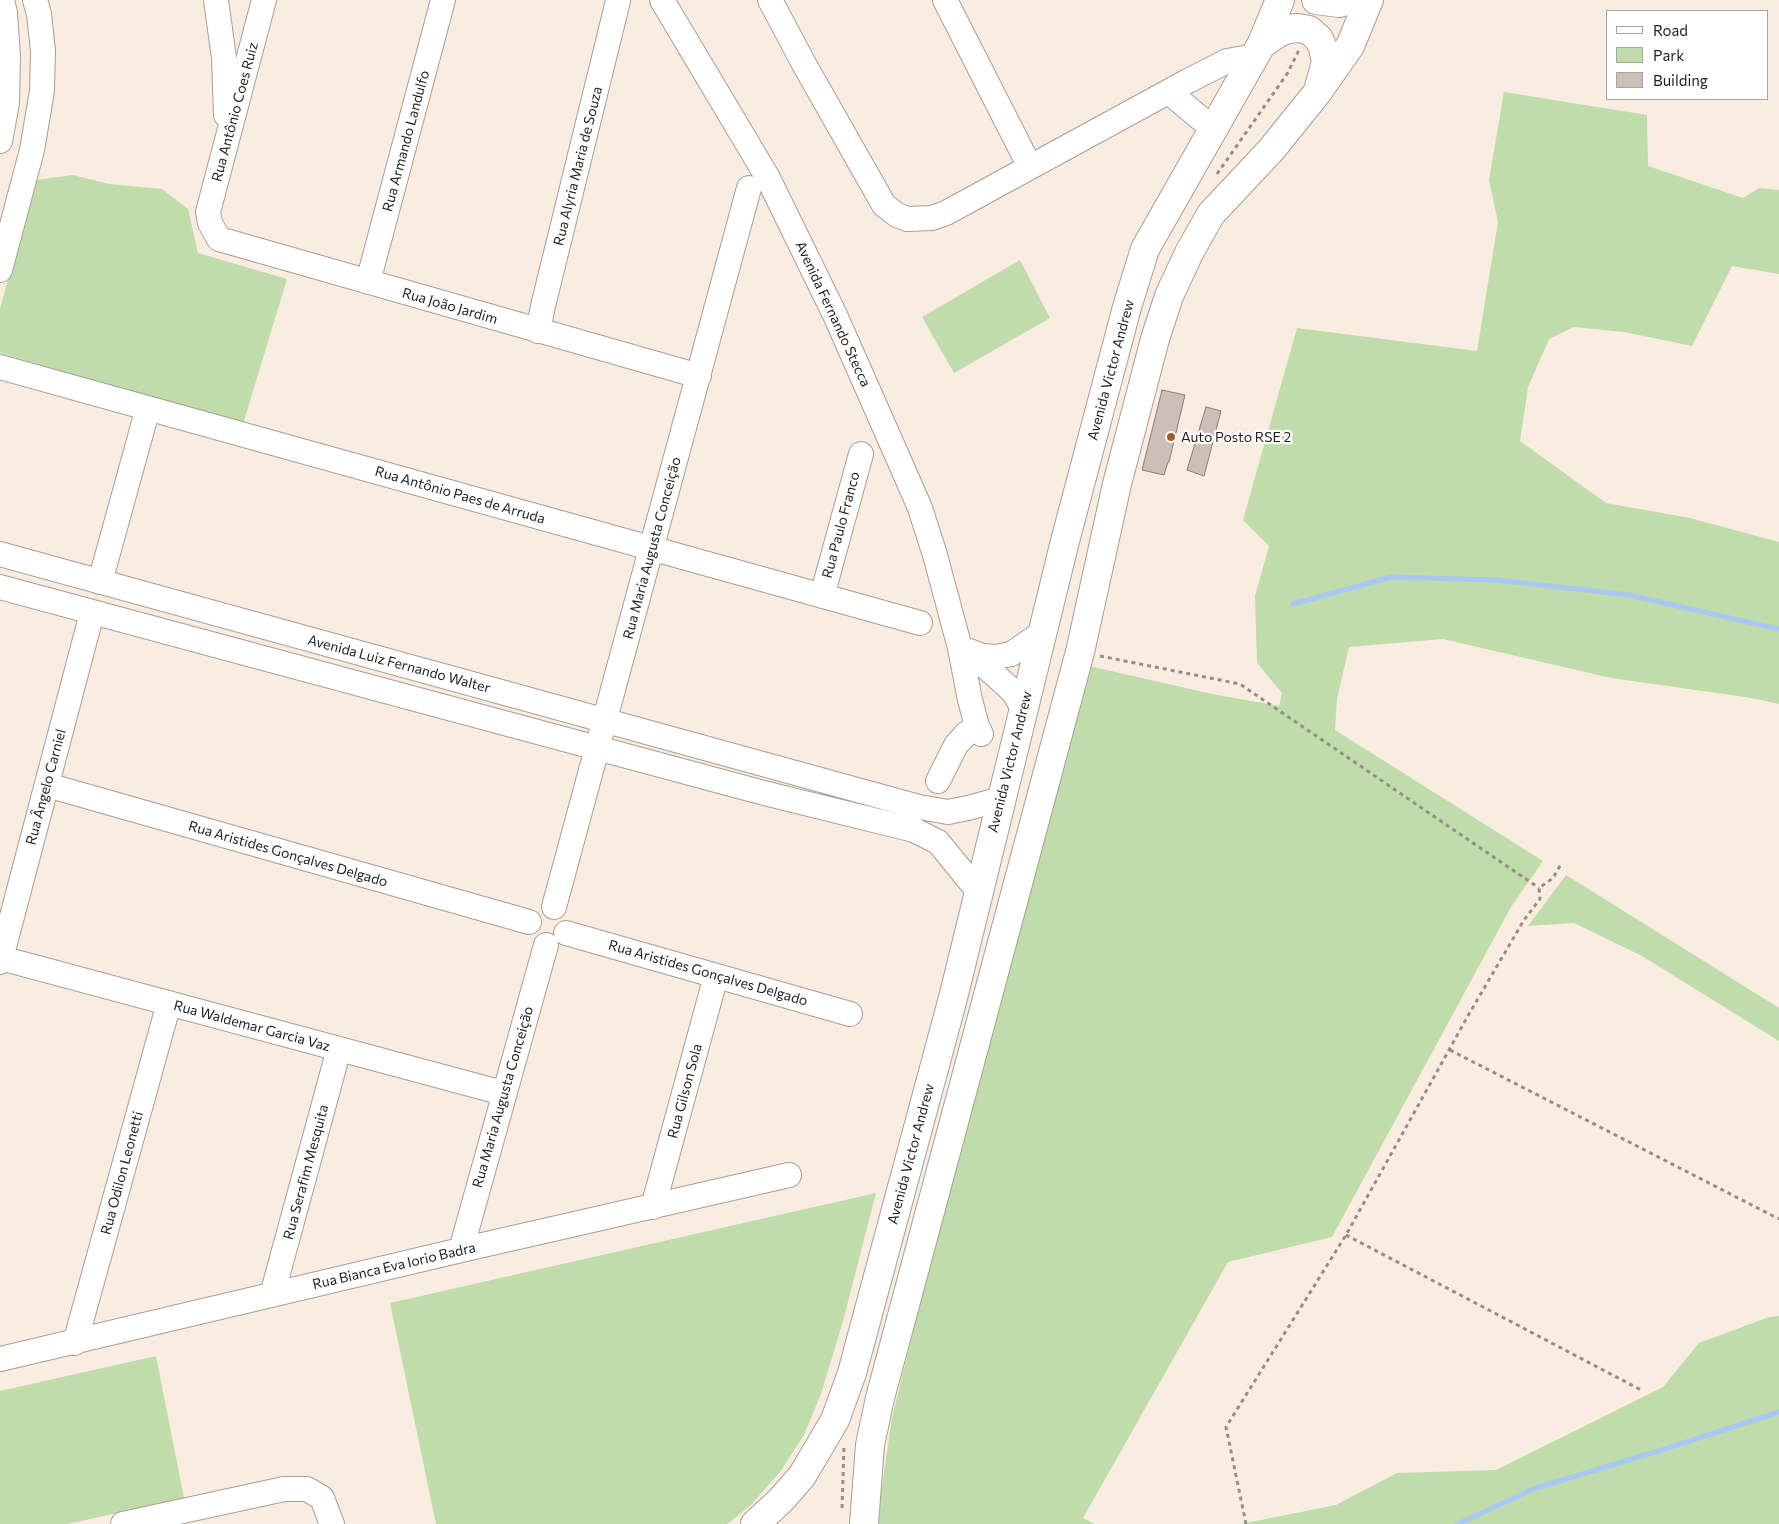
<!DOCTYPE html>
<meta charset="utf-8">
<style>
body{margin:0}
#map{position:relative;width:1779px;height:1524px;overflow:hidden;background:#f9ede2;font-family:Commissioner,sans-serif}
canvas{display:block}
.legend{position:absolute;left:1606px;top:10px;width:162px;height:90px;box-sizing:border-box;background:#fff;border:1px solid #a6a5a3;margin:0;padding:6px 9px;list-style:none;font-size:15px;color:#211d19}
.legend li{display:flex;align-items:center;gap:10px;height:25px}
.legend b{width:25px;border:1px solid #a6a5a3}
</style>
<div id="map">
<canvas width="1779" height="1524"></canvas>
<ul class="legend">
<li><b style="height:6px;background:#fff"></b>Road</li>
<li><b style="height:14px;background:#bfdcaa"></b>Park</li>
<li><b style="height:14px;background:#ccc0b6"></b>Building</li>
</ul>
</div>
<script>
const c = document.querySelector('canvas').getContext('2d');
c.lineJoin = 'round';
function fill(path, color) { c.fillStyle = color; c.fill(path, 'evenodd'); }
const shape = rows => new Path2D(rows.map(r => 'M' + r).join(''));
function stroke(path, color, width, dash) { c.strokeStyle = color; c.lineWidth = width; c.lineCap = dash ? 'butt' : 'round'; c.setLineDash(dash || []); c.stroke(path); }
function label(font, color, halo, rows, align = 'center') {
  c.font = font + ' Commissioner,sans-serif'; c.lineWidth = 4.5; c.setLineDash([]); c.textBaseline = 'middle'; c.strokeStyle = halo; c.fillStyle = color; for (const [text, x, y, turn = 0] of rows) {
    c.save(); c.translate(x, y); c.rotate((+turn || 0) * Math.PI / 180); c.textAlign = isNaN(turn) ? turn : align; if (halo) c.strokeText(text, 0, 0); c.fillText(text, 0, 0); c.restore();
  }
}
fill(shape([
 [1504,92,1647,115,1648,166,1743,198,1759,188,1779,190,1779,274,1732,266,1692,346,1624,332,1574,327,1549,339,1528,387,1520,441,1606,503,1690,518,1779,542,1779,704,1752,698,1611,678,1443,639,1349,647,1337,699,1335,730,1543,861,1511,907,1332,1237,1228,1262,1083,1518,1095,1524,879,1524,879,1507,892,1418,973,1088,1085,665,1212,694,1279,706,1282,693,1257,663,1255,596,1269,546,1243,520,1297,328,1477,351,1498,222,1489,180],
 [73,175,109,184,162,189,188,209,198,253,287,279,243,424,0,353,0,309,35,180],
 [1020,260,1050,318,954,373,922,317],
 [1566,875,1779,1008,1779,1041,1642,956,1574,923,1528,926],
 [876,1193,843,1321,821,1394,804,1435,780,1472,750,1506,727,1524,436,1524,390,1303],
 [1779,1316,1779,1524,1241,1524,1336,1505,1397,1473,1496,1470,1663,1387,1699,1343,1769,1317],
 [156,1356,184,1498,68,1524,0,1524,0,1391]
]), '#bfdcaa');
stroke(shape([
 [1293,604,1391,577,1497,580,1629,595,1779,629],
 [1458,1524,1533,1489,1671,1447,1779,1412]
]), '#a9c8f3', 5);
const building = shape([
 [1162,390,1185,395,1169,462,1168,462,1164,475,1142,470,1162,390],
 [1206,407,1221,411,1204,476,1187,470,1206,407]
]);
fill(building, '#ccc0b6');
stroke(building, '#887d74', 1);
const minor = shape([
 [216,0,224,58,226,115],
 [264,0,208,212,210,223,219,239,699,376],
 [662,0,768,178,835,315,899,460,920,508,935,555,960,648,970,700,977,726,981,734],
 [770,0,804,64,884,205,897,215,907,219,932,218,946,213,1188,81,1227,61,1255,56],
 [945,0,1030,167],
 [1169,92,1213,129],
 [0,141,7,103,8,57,5,13,2,0],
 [0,270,32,150,42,91,43,51,39,14,35,0],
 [368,282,443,0],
 [538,331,543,306,618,1],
 [0,367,920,623],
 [0,554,919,807,948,812,968,808,1001,799],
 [100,582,148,408],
 [0,587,764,793,914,830,938,842,978,891],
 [822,596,861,454],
 [960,648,979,661,1006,685,1014,693,1024,710],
 [969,651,982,656,996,657,1011,654,1042,633],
 [938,781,956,745,966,734,977,726],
 [47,785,529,922],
 [554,907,749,188],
 [566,933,850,1014],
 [1,958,503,1093],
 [0,962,92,613],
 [653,1207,716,976],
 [461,1250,546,945],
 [272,1295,339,1049],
 [75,1343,169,1003],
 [0,1359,461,1250,789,1175],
 [123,1524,284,1489,307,1489,322,1498,332,1524]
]);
const major = shape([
 [1316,0,1339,3,1350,0],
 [1261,45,1278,33,1288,29,1298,28,1309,30,1319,39,1323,48,1326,62,1319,87],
 [755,1524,780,1501,802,1476,835,1420,852,1373,953,998,1064,545,1127,307,1145,249,1261,45,1280,0],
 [864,1524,870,1445,880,1398,1080,652,1117,484,1155,339,1169,296,1189,253,1211,214,1271,150,1317,93,1350,46,1369,0]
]);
stroke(minor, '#a89e94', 26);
stroke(major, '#a89e94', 30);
stroke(shape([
 [1217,174,1287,74,1299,50],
 [1100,656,1240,684,1539,888],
 [1450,1050,1779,1219],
 [1346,1235,1643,1391],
 [842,1508,844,1447],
 [1246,1524,1226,1427,1346,1235,1469,1014,1524,920,1540,899,1539,888,1553,878,1561,864]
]), '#968e86', 3, [4, 4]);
stroke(minor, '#fff', 24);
stroke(major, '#fff', 28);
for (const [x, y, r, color] of [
 [1171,437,5,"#9f6027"]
]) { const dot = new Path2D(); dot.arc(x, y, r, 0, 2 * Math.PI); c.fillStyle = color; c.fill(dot); stroke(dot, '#fff', 2); }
label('14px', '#211d19', '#fff', [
 ["Rua Antônio Coes Ruiz",235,112,-75],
 ["Rua Armando Landulfo",406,141,-75],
 ["Rua Alyria Maria de Souza",578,166,-76],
 ["Rua João Jardim",450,306,16],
 ["Avenida Fernando Stecca",833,314,65],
 ["Avenida Victor Andrew",1111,370,-75],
 ["Rua Antônio Paes de Arruda",460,495,16],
 ["Rua Paulo Franco",841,525,-75],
 ["Rua Maria Augusta Conceição",652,548,-75],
 ["Avenida Luiz Fernando Walter",399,664,15],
 ["Avenida Victor Andrew",1010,762,-76],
 ["Rua Ângelo Carniel",46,787,-75],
 ["Rua Aristides Gonçalves Delgado",288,854,16],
 ["Rua Aristides Gonçalves Delgado",708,973,16],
 ["Rua Waldemar Garcia Vaz",252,1026,15],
 ["Rua Gilson Sola",685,1091,-75],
 ["Rua Maria Augusta Conceição",503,1097,-74],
 ["Avenida Victor Andrew",911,1154,-75],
 ["Rua Serafim Mesquita",306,1172,-75],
 ["Rua Odilon Leonetti",122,1173,-75],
 ["Rua Bianca Eva Iorio Badra",394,1266,-13]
]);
label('14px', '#211d19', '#fff', [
 ["Auto Posto RSE 2",1181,437]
], 'left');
</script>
